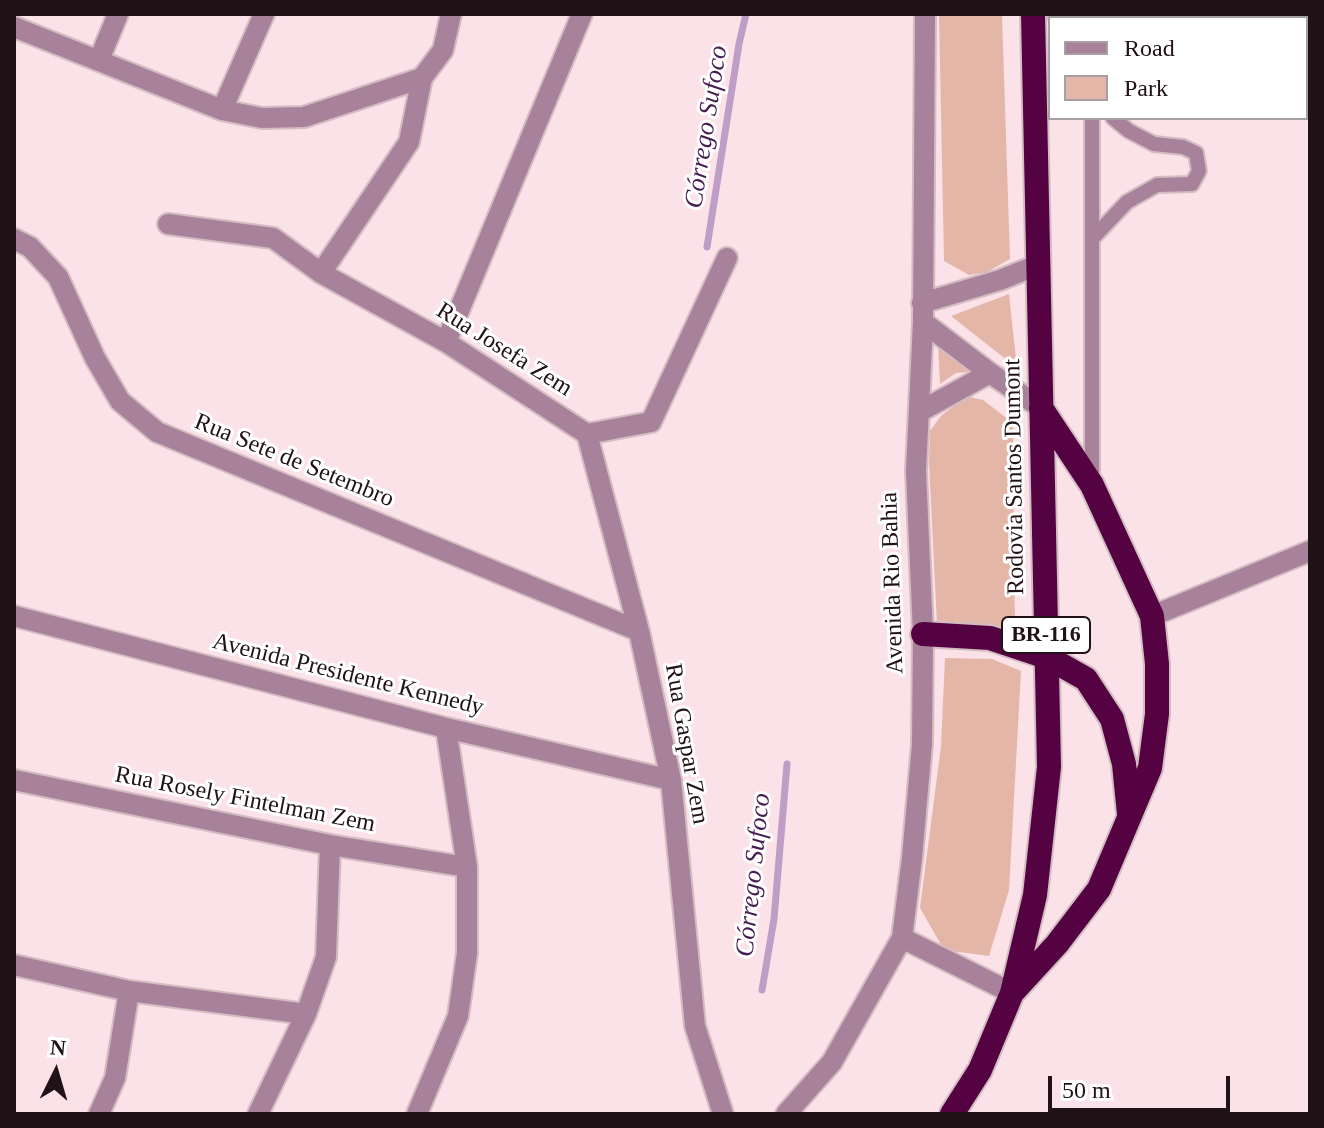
<!DOCTYPE html>
<meta charset="utf-8">
<style>
body{margin:0}
#map{position:relative;width:1324px;height:1128px;overflow:hidden;background:#fbe2e8;font-family:"Times New Roman",serif}
canvas{display:block}
.frame{position:absolute;inset:0;border:16px solid #201216;pointer-events:none}
.legend{position:absolute;left:1048px;top:16px;width:260px;height:104px;box-sizing:border-box;background:#fff;border:2px solid #a6a0a2;margin:0;padding:10px 14px;list-style:none;font-size:24px;color:#201216}
.legend li{display:flex;align-items:center;gap:16px;height:40px}
.legend b{width:40px;border:2px solid #a6a0a2}
.north{position:absolute;left:16px;top:1032px;width:80px;height:80px;-webkit-text-stroke:6px #fff;paint-order:stroke;rotate:5deg;font-size:22px;font-weight:700;line-height:32px;text-align:center;color:#201216}
.north::after{content:'';display:block;margin:auto;width:28px;height:36px;background:#201216;clip-path:polygon(50% 0,100% 100%,50% 72%,0 100%)}
.scale{position:absolute;left:1048px;top:1076px;width:182px;height:36px;box-sizing:border-box;border:4px solid #201216;border-top:0;padding-left:10px;font-size:24px;line-height:28px;white-space:nowrap;color:#201216;-webkit-text-stroke:6px #fff;paint-order:stroke}
</style>
<div id="map">
<canvas width="1324" height="1128"></canvas>
<div class="frame"></div>
<ul class="legend">
<li><b style="height:10px;background:#a8829b"></b>Road</li>
<li><b style="height:22px;background:#e4b6a7"></b>Park</li>
</ul>
<div class="north">N</div>
<div class="scale">50 m</div>
</div>
<script>
const c = document.querySelector('canvas').getContext('2d');
c.lineJoin = 'round';
function fill(path, color) { c.fillStyle = color; c.fill(path, 'evenodd'); }
const shape = rows => new Path2D(rows.map(r => 'M' + r).join(''));
function stroke(path, color, width, dash) { c.strokeStyle = color; c.lineWidth = width; c.lineCap = dash ? 'butt' : 'round'; c.setLineDash(dash || []); c.stroke(path); }
function label(font, color, halo, rows, align = 'center') {
  c.font = font + ' "Times New Roman",serif'; c.lineWidth = 6; c.setLineDash([]); c.textBaseline = 'middle'; c.strokeStyle = halo; c.fillStyle = color; for (const [text, x, y, turn = 0] of rows) {
    c.save(); c.translate(x, y); c.rotate((+turn || 0) * Math.PI / 180); c.textAlign = isNaN(turn) ? turn : align; if (halo) c.strokeText(text, 0, 0); c.fillText(text, 0, 0); c.restore();
  }
}
fill(shape([
 [939,14,1002,14,1010,259,987,272,969,275,944,261],
 [1009,294,1017,368,951,316],
 [938,344,969,372,956,373,940,384],
 [970,397,983,400,1013,423,1015,636,972,624,937,624,929,463,930,431,941,416,958,403],
 [945,658,992,659,1021,671,1009,890,989,956,944,950,920,908,941,746]
]), '#e4b6a7');
stroke(shape([
 [707,247,739,44,746,14],
 [762,990,774,919,787,764]
]), '#be9dc6', 7);
const lane = shape([
 [1054,14,1057,18],
 [1092,239,1127,202,1157,185,1192,184,1199,171,1196,153,1183,147,1154,144,1129,131,1113,118],
 [1092,481,1092,118]
]);
const street = shape([
 [14,27,222,110,262,118,304,117,422,78],
 [99,60,118,14],
 [222,110,264,14],
 [168,224,273,238,321,273,446,342,587,434,651,422,727,258],
 [14,239,30,247,58,277,95,358,120,401,157,432,639,631],
 [321,273,409,142,422,78,443,50,451,14],
 [922,303,1000,280,1040,264],
 [923,322,990,373,1041,408],
 [446,342,582,14],
 [919,412,990,373],
 [587,434,639,631,671,780,695,1026,723,1114],
 [14,616,446,728,671,780],
 [1152,616,1310,551],
 [14,780,330,845,467,867],
 [902,938,1012,993],
 [14,965,129,991,306,1014],
 [99,1114,115,1078,129,991],
 [258,1114,306,1014,326,957,330,845],
 [417,1114,458,1016,467,953,467,867,446,728],
 [786,1114,832,1062,902,938,912,858,922,744,923,634,916,471,923,322,925,14]
]);
const highway = shape([
 [923,634,990,638,1047,657,1086,679,1112,719,1124,764,1129,814],
 [1013,992,1057,944,1099,889,1150,768,1157,714,1157,664,1152,616,1092,485,1041,408],
 [952,1114,980,1070,1012,993,1035,895,1049,767,1033,14]
]);
stroke(lane, '#d4bdc2', 18);
stroke(street, '#d4bdc2', 24);
stroke(highway, '#d4bdc2', 28);
stroke(lane, '#a8829b', 14);
stroke(street, '#a8829b', 20);
stroke(highway, '#540242', 24);
for (const [x, y, w] of [
 [1046,635,88]
]) { const box = new Path2D(); box.roundRect(x - w / 2, y - 18, w, 36, 6); c.fillStyle = '#fff'; c.fill(box); stroke(box, '#201216', 2); }
label('bold 22px', '#201216', null, [
 ["BR-116",1046,635]
]);
label('24px', '#201216', '#fff', [
 ["Rua Josefa Zem",504,350,32],
 ["Rua Sete de Setembro",294,461,22],
 ["Rodovia Santos Dumont",1015,477,-91],
 ["Avenida Rio Bahia",893,583,-92],
 ["Avenida Presidente Kennedy",348,675,14],
 ["Rua Gaspar Zem",686,744,80],
 ["Rua Rosely Fintelman Zem",245,800,11]
]);
label('italic 26px', '#471d50', '#fff', [
 ["Córrego Sufoco",707,127,-81],
 ["Córrego Sufoco",754,875,-84]
]);
</script>
